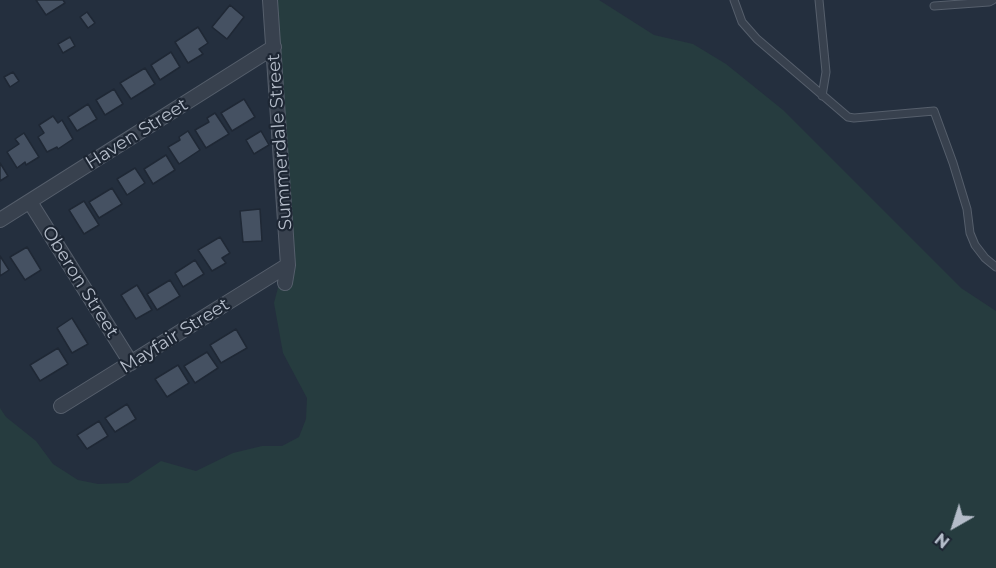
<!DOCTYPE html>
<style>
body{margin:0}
#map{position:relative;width:996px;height:568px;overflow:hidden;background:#242f3e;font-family:Montserrat,sans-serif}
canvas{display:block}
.north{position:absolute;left:924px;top:496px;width:60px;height:60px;-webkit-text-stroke:4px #1d2633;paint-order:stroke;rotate:219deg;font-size:16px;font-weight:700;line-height:24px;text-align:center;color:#b4bcc9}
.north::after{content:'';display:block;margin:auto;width:21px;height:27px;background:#b4bcc9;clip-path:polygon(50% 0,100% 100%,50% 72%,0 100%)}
</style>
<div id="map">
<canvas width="996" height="568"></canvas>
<div class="north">N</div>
</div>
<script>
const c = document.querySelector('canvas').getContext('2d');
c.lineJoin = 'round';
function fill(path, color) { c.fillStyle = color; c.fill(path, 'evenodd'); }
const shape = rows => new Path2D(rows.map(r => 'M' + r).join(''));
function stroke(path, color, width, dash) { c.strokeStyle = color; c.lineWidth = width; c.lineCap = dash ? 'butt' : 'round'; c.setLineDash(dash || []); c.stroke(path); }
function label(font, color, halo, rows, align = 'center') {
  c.font = font + ' Montserrat,sans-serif'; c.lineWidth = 4.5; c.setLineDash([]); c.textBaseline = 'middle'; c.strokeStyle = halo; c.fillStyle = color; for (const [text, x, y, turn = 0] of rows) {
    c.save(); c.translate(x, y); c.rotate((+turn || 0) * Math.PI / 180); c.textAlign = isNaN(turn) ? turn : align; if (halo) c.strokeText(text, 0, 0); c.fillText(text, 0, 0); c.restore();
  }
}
fill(shape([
 [274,0,599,0,654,35,693,44,726,64,783,110,961,288,996,311,996,568,0,568,0,408,6,417,36,441,53,464,78,480,98,484,128,483,161,461,196,471,233,453,262,446,282,446,299,437,306,419,307,398,283,353,274,303,279,284,293,271]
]), '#263c3f');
const building = shape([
 [36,0,63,0,65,3,46,15,36,0],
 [230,5,244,17,227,39,212,27,230,5],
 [87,12,95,23,88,28,80,17,87,12],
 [198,27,208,43,199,49,203,54,188,63,175,42,198,27],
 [70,37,75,46,63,53,58,44,70,37],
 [171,52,180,67,160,80,151,65,171,52],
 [145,68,155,84,131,99,120,83,145,68],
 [13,72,19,81,10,87,4,77,13,72],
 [114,89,123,104,105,115,96,100,114,89],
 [244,99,255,117,232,131,221,113,244,99],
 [88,104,97,119,77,131,68,117,88,104],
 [215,113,229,134,206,148,195,130,209,122,207,118,215,113],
 [53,116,58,123,62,120,73,139,58,149,57,147,47,152,38,137,44,133,39,125,53,116],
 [188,131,200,150,179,164,168,147,180,140,179,137,188,131],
 [261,131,269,145,254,154,246,140,261,131],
 [24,133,39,157,26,165,25,162,17,168,7,152,19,144,15,139,24,133],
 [166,155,175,170,153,184,144,169,166,155],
 [0,163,8,176,0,181,0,163],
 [135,168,145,183,127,195,117,179,135,168],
 [112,188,122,204,99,218,89,202,112,188],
 [84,201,99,225,84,234,69,210,84,201],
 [260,209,262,241,243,242,240,211,260,209],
 [220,237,230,253,222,258,226,263,212,271,198,250,220,237],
 [27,247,41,270,25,280,10,257,27,247],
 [0,256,9,270,0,276,0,256],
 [195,260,204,274,183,287,175,273,195,260],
 [170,280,180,296,157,310,147,294,170,280],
 [137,285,152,310,136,319,121,295,137,285],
 [72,318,88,344,72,353,57,328,72,318],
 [236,329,247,348,221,363,210,345,236,329],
 [58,348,68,364,40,381,30,365,58,348],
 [207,352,218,368,195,383,184,366,207,352],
 [178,365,189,383,167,397,155,379,178,365],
 [127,404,136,419,115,432,105,418,127,404],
 [99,421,108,436,87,449,77,435,99,421]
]);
fill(building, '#455162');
stroke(building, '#1f2835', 1.5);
const lane = shape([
 [734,0,742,22,757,39,848,117,854,118,934,111,953,163,967,209,970,233,975,245,985,258,996,267],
 [819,0,826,72,822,96],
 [934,6,989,2,993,0]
]);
const street = shape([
 [270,0,288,265,285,283],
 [30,202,131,363],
 [0,220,274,47],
 [61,406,288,265]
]);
stroke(lane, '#565f6c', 9);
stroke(street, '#565f6c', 16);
stroke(lane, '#38414e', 7);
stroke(street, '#38414e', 14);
label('18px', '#b4bcc9', '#1d2633', [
 ["Haven Street",137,134,-32],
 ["Summerdale Street",280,142,-94],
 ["Oberon Street",80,282,58],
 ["Mayfair Street",175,336,-32]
]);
</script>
